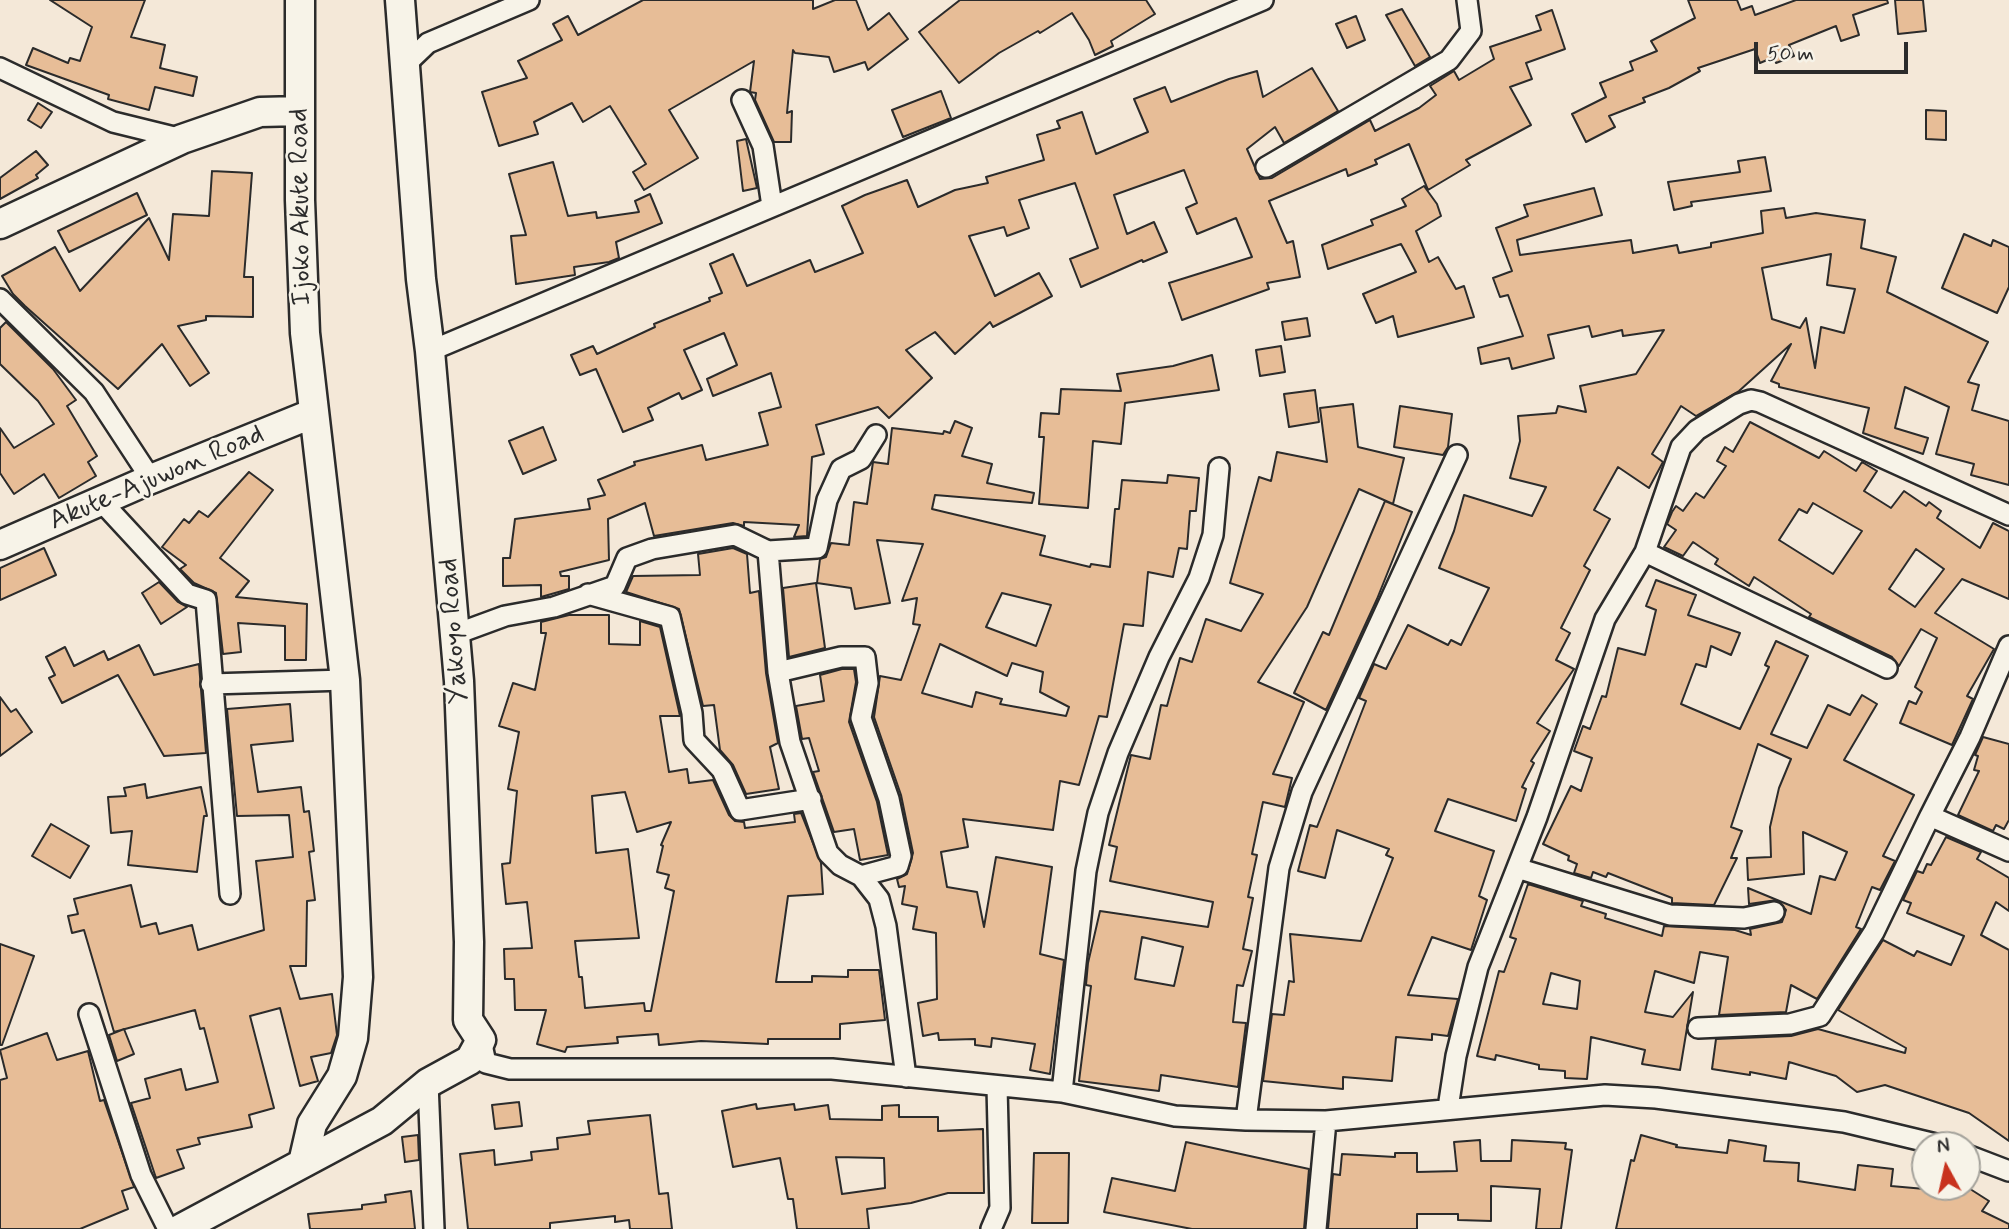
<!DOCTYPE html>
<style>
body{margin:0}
#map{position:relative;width:2009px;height:1229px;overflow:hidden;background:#f4e8d8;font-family:Mynerve,sans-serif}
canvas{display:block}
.north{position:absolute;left:1911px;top:1131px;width:70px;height:70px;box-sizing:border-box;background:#f7f3e8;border:2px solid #a5a39c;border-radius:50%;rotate:352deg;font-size:19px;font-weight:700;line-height:28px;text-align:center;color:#2b2b2b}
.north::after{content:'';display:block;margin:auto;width:24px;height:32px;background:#c8321e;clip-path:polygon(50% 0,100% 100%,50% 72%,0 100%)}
.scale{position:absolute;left:1754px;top:42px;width:154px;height:32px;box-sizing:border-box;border:4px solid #2b2b2b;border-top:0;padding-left:9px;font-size:21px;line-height:24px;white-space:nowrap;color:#2b2b2b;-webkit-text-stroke:5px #f7f3e8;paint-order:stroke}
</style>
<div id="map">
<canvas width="2009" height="1229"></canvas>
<div class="north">N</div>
<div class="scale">50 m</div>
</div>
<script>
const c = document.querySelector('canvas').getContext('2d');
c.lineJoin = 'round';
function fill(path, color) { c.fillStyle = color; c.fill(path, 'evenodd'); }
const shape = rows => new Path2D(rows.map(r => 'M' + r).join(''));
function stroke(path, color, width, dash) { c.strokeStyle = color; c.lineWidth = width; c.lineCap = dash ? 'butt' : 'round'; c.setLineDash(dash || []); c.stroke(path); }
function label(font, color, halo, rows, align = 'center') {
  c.font = font + ' Mynerve,sans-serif'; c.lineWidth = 5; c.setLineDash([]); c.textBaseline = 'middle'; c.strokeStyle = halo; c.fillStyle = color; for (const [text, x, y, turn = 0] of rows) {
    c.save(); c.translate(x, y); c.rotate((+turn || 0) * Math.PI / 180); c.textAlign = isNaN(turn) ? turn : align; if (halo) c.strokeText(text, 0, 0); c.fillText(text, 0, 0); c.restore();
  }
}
const building = shape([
 [50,0,145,0,131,37,165,45,160,68,197,77,193,96,155,87,149,110,108,99,109,95,26,65,33,48,68,63,70,58,80,61,92,27,50,0],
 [643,0,813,0,813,9,835,0,856,0,868,30,889,13,908,39,868,70,865,62,834,72,829,57,795,53,793,50,787,113,792,111,791,142,774,142,755,100,756,93,750,92,754,61,669,110,698,158,644,190,633,172,646,164,610,106,583,122,572,103,534,122,538,134,499,146,482,92,527,78,518,61,562,40,553,24,568,16,578,35,643,0],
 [960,0,1146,0,1155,14,1111,41,1113,46,1095,55,1089,40,1072,13,1040,33,1038,31,999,53,959,83,919,32,960,0],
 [1688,0,1737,0,1741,10,1752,6,1755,15,1796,0,1887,0,1888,3,1853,15,1859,35,1841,41,1836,26,1789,45,1794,56,1776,63,1774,57,1760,63,1755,49,1698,68,1700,71,1669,88,1643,98,1645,102,1609,116,1615,127,1586,142,1572,114,1606,97,1600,83,1633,70,1630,62,1657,51,1651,41,1695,18,1688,0],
 [1895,0,1923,0,1926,31,1898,34,1895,0],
 [1402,9,1430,57,1415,66,1386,15,1402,9],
 [1552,10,1565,49,1526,63,1532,79,1510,87,1531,125,1466,160,1470,165,1428,190,1409,144,1375,160,1377,164,1348,176,1346,169,1269,201,1287,243,1293,241,1300,277,1267,283,1269,289,1182,320,1169,283,1252,257,1236,218,1197,234,1186,208,1197,203,1184,170,1114,195,1127,234,1154,222,1167,252,1143,262,1142,260,1081,287,1070,259,1098,248,1075,183,1019,200,1029,228,1007,236,1004,227,969,236,995,296,1039,273,1052,296,993,327,990,322,955,354,935,332,906,350,932,378,889,418,878,407,816,425,824,454,812,457,807,536,794,537,799,525,744,522,744,526,733,523,654,536,645,503,608,519,609,560,560,572,561,576,569,576,569,589,541,597,541,585,503,586,503,558,510,558,515,519,590,509,588,499,605,495,598,480,635,465,634,462,702,445,706,460,768,445,759,413,781,407,771,373,713,396,707,379,737,365,724,333,684,350,702,390,682,399,679,393,648,408,653,420,623,432,596,369,580,375,571,355,593,346,597,354,655,327,654,324,710,301,709,298,722,293,710,264,733,254,747,286,810,260,815,272,863,253,842,206,865,195,907,180,918,207,955,190,988,183,986,177,1044,160,1037,135,1060,128,1057,121,1082,112,1096,154,1148,132,1134,99,1165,87,1171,102,1229,79,1257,71,1263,97,1312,68,1338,111,1284,143,1275,127,1247,149,1260,179,1272,178,1370,120,1375,131,1419,108,1436,95,1430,86,1454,71,1459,80,1494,59,1490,47,1541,30,1536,16,1552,10],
 [1356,16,1365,40,1347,48,1336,24,1356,16],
 [941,91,951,118,903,137,892,110,941,91],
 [38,103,52,112,41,128,28,120,38,103],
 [1926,110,1946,111,1946,140,1926,139,1926,110],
 [746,139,757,188,743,191,737,141,746,139],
 [36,151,48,165,36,175,38,178,0,199,0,178,36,151],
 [1765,157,1771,191,1691,202,1692,206,1674,210,1668,182,1740,172,1738,161,1765,157],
 [553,162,568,216,596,212,597,218,639,212,635,201,650,194,662,223,616,242,619,258,609,262,574,267,575,275,516,284,511,236,526,235,509,174,553,162],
 [212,171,252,173,244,277,253,277,253,317,206,316,206,320,178,326,209,373,190,386,162,344,118,389,25,306,13,294,2,276,55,247,80,291,149,218,169,260,173,214,209,216,212,171],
 [1424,186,1437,204,1441,216,1416,231,1429,262,1438,257,1456,289,1464,286,1474,317,1398,337,1393,316,1376,323,1363,294,1416,272,1401,244,1328,269,1322,245,1373,225,1371,220,1406,206,1402,199,1424,186],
 [1594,188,1602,215,1517,240,1520,255,1631,240,1633,253,1677,245,1679,253,1711,247,1711,243,1763,233,1761,211,1784,208,1786,218,1816,213,1865,220,1861,248,1896,257,1887,292,1988,342,1968,382,1979,385,1972,410,2009,421,2009,485,1971,475,1974,464,1936,454,1949,407,1905,387,1895,428,1928,438,1923,454,1863,433,1869,408,1779,387,1779,384,1771,381,1791,344,1739,391,1696,416,1681,406,1652,454,1663,462,1649,488,1618,467,1594,510,1610,519,1584,566,1590,570,1561,628,1570,633,1556,660,1574,669,1537,723,1550,731,1531,761,1534,763,1522,787,1526,789,1516,821,1448,799,1435,831,1494,851,1479,896,1487,900,1471,950,1432,937,1408,995,1458,999,1448,1036,1432,1034,1432,1040,1396,1037,1392,1081,1343,1077,1343,1089,1263,1081,1272,1014,1284,1015,1289,981,1294,982,1290,934,1361,941,1393,858,1386,855,1389,849,1337,830,1325,878,1298,871,1310,825,1317,827,1366,701,1359,698,1374,664,1386,669,1408,625,1448,645,1451,640,1461,645,1489,588,1439,568,1454,531,1464,495,1532,516,1546,487,1510,478,1520,441,1518,416,1556,413,1558,406,1586,412,1580,386,1636,374,1664,330,1623,336,1622,330,1592,337,1589,326,1548,335,1554,358,1512,369,1509,358,1481,364,1478,348,1523,336,1508,295,1500,297,1493,278,1512,271,1496,228,1528,216,1524,205,1594,188],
 [1831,254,1827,285,1855,289,1844,333,1821,327,1815,368,1806,318,1800,328,1772,319,1762,268,1831,254],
 [137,193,147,215,69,252,58,231,137,193],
 [1964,234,1991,246,1993,240,2009,247,2009,287,1997,313,1942,288,1964,234],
 [1307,318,1310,336,1285,340,1282,322,1307,318],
 [6,322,53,369,76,400,67,406,97,456,88,462,96,476,59,498,44,474,14,494,0,473,0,428,14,448,54,424,38,401,0,364,0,328,6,322],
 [1281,346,1285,372,1260,376,1256,350,1281,346],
 [1212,355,1219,390,1125,403,1121,444,1093,441,1088,508,1039,504,1044,437,1039,437,1041,413,1059,414,1061,389,1121,391,1117,374,1173,366,1212,355],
 [1315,390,1319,422,1289,427,1284,394,1315,390],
 [1353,404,1358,447,1404,458,1393,504,1359,489,1307,607,1258,682,1304,702,1273,774,1292,778,1285,807,1263,802,1252,854,1257,855,1248,897,1253,898,1243,949,1252,951,1243,986,1237,985,1233,1022,1246,1023,1238,1087,1161,1075,1159,1091,1079,1081,1091,986,1086,985,1088,963,1100,911,1208,927,1213,902,1110,881,1117,847,1109,845,1131,755,1150,759,1161,705,1167,706,1180,658,1192,662,1206,619,1241,631,1263,594,1230,583,1259,477,1271,481,1277,452,1327,462,1320,408,1353,404],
 [1142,937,1183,947,1174,986,1135,979,1142,937],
 [1400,406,1452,414,1448,447,1443,455,1394,447,1400,406],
 [955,421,972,428,962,456,992,464,987,483,1034,493,1032,503,935,495,932,509,1045,536,1040,555,1090,567,1091,564,1110,567,1115,509,1119,509,1122,480,1167,483,1168,475,1199,478,1196,511,1190,511,1187,549,1179,548,1173,577,1148,572,1143,626,1124,624,1107,717,1099,716,1079,785,1060,781,1053,830,963,819,968,847,941,852,947,887,977,892,984,927,996,857,1052,867,1040,954,1064,960,1050,1074,1030,1070,1035,1044,992,1038,991,1047,975,1045,975,1039,939,1040,938,1033,923,1036,918,1003,937,999,936,933,913,929,917,907,902,904,905,886,899,887,897,879,907,874,913,853,901,795,874,717,880,676,901,680,920,625,913,624,917,598,902,601,923,544,877,540,890,603,855,609,851,588,817,583,820,559,826,557,831,543,849,545,854,502,867,504,873,462,888,464,892,428,943,434,944,431,950,433,955,421],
 [1002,593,1051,605,1036,646,986,627,1002,593],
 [940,644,1007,676,1012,663,1043,672,1040,692,1069,707,1066,716,1000,704,1002,699,976,692,972,707,922,693,940,644],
 [1750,422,1819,458,1824,451,1856,471,1862,462,1877,471,1864,491,1891,508,1904,491,1926,506,1929,502,1941,511,1937,518,1980,548,1993,523,2009,531,2009,599,1962,579,1935,613,1994,649,1967,696,1973,699,1952,745,1900,723,1909,701,1916,704,1922,692,1915,687,1937,638,1921,629,1899,666,1892,657,1809,617,1811,614,1754,577,1749,586,1715,564,1718,559,1693,542,1683,556,1664,547,1676,530,1667,524,1672,512,1676,506,1683,511,1696,493,1704,498,1726,466,1717,461,1725,447,1733,452,1750,422],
 [1813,503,1862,531,1833,574,1779,540,1799,509,1807,513,1813,503],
 [1916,549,1944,569,1915,607,1889,589,1916,549],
 [543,427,556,460,523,474,509,441,543,427],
 [249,472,273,490,220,558,249,581,236,597,307,604,306,660,285,660,285,626,238,623,241,652,223,654,216,593,194,583,180,569,186,565,162,547,184,519,189,523,199,511,208,517,249,472],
 [1385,501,1412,512,1377,599,1326,710,1294,693,1323,632,1329,635,1385,501],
 [44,548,56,575,0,600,0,568,44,548],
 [733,548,747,554,750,593,759,591,766,673,778,743,770,747,779,789,746,794,733,765,720,750,714,705,703,706,679,609,626,592,633,576,700,575,698,554,733,548],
 [1656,580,1696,595,1688,615,1740,633,1731,655,1711,646,1706,667,1696,664,1681,704,1740,729,1769,667,1765,665,1776,641,1808,656,1771,734,1807,748,1828,705,1850,715,1862,695,1877,704,1844,760,1914,795,1883,856,1895,861,1880,890,1872,887,1856,927,1861,929,1817,999,1791,985,1786,1012,1719,1015,1728,957,1700,952,1694,983,1655,971,1645,1012,1673,1017,1693,992,1680,1070,1642,1064,1645,1050,1591,1037,1587,1079,1565,1078,1565,1071,1539,1069,1539,1065,1496,1055,1495,1060,1477,1056,1499,971,1504,972,1516,939,1510,937,1528,884,1583,901,1581,906,1606,914,1605,918,1662,936,1664,926,1735,930,1751,935,1750,929,1782,922,1786,910,1777,900,1749,904,1748,888,1811,914,1820,876,1835,880,1847,852,1803,832,1804,874,1748,880,1747,858,1771,857,1770,827,1779,788,1791,759,1758,744,1731,827,1742,831,1731,858,1737,858,1714,905,1672,903,1672,898,1608,873,1606,877,1593,872,1591,878,1574,873,1577,864,1568,860,1569,856,1543,844,1571,786,1581,791,1592,758,1574,751,1583,726,1590,729,1602,696,1606,697,1618,648,1645,655,1656,610,1646,606,1656,580],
 [1551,973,1580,981,1577,1009,1543,1004,1551,973],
 [159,582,178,602,187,607,161,624,142,593,159,582],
 [816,583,825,648,789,657,783,588,816,583],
 [569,615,609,615,609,644,640,645,640,621,660,627,680,716,660,716,669,772,687,769,689,783,713,780,729,815,735,821,744,822,745,828,795,822,794,814,801,813,821,863,823,894,788,896,776,982,812,982,812,976,848,977,848,970,879,970,885,1020,840,1024,840,1039,768,1039,768,1044,701,1041,659,1045,658,1034,617,1037,618,1043,567,1047,565,1052,537,1044,546,1010,515,1010,514,979,505,979,504,949,532,948,527,902,506,904,502,864,510,863,517,791,508,789,519,732,499,726,513,683,535,690,546,633,541,633,541,622,569,615],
 [625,792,637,832,671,822,661,845,663,846,657,872,669,875,665,888,674,891,651,1011,645,1011,644,1003,585,1008,582,977,579,977,575,941,639,938,628,849,596,853,592,796,625,792],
 [139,645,154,675,199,664,206,753,164,756,118,675,62,703,49,678,55,675,46,657,65,647,74,666,104,651,108,660,139,645],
 [842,669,854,669,856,682,849,722,877,802,888,855,860,860,854,829,834,832,813,772,819,771,809,738,802,739,796,706,824,701,820,675,842,669],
 [0,697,11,712,16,709,32,732,0,756,0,697],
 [290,704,293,741,251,745,258,792,301,787,304,812,309,811,314,851,309,852,315,900,307,901,306,966,290,966,300,999,332,994,337,1035,331,1053,311,1057,318,1081,300,1086,280,1008,250,1016,274,1108,249,1115,252,1127,198,1138,200,1144,177,1150,184,1168,156,1178,131,1103,150,1098,145,1079,181,1069,186,1090,218,1082,204,1028,200,1029,195,1010,114,1032,84,930,72,933,68,916,78,914,74,899,131,885,141,927,156,923,159,934,192,925,198,950,264,930,256,861,293,857,289,815,237,816,227,709,290,704],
 [1983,737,2009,744,2009,820,2004,829,1996,825,1993,831,1958,815,1979,771,1974,770,1978,756,1975,755,1983,737],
 [145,784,147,798,201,787,207,816,204,816,197,872,128,865,132,831,111,833,108,797,126,796,124,788,145,784],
 [51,824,89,846,70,878,32,856,51,824],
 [1946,837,1981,852,1977,859,2009,878,2009,911,1996,902,1981,935,2009,950,2009,1141,1969,1113,1885,1085,1857,1092,1836,1076,1789,1062,1786,1079,1750,1072,1750,1075,1712,1069,1716,1039,1791,1036,1818,1029,1905,1053,1906,1048,1838,1010,1883,940,1914,956,1917,951,1951,965,1964,936,1907,913,1911,903,1903,900,1917,871,1923,873,1927,864,1931,865,1946,837],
 [0,944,34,956,2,1045,0,1045,0,944],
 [124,1029,134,1054,117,1061,109,1035,124,1029],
 [47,1033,57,1060,88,1051,100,1101,104,1100,134,1187,122,1191,128,1209,80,1229,0,1229,0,1080,7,1078,0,1050,47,1033],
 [519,1102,522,1126,495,1129,492,1105,519,1102],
 [756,1104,757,1109,794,1104,795,1110,828,1105,830,1119,882,1120,882,1106,899,1105,899,1117,938,1117,938,1131,983,1129,984,1193,948,1193,911,1203,867,1209,869,1229,797,1229,793,1199,788,1199,780,1158,733,1167,722,1111,756,1104],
 [836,1157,884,1158,885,1188,842,1194,836,1157],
 [650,1115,659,1194,668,1193,672,1229,630,1229,629,1220,615,1222,615,1216,550,1223,550,1229,468,1229,460,1154,494,1150,495,1165,532,1160,531,1152,558,1149,557,1138,590,1134,588,1121,650,1115],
 [418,1135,419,1160,405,1162,402,1137,418,1135],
 [1641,1135,1677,1145,1676,1147,1727,1153,1729,1140,1766,1146,1764,1161,1799,1163,1798,1181,1855,1190,1858,1165,1893,1169,1891,1186,1936,1190,1936,1187,1967,1187,1989,1201,1982,1211,2009,1224,2009,1229,1616,1229,1631,1160,1634,1161,1641,1135],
 [1480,1140,1481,1161,1511,1161,1512,1140,1566,1143,1565,1149,1572,1150,1561,1229,1536,1229,1540,1189,1491,1186,1491,1221,1458,1220,1458,1214,1417,1214,1417,1229,1328,1229,1333,1174,1340,1175,1342,1154,1395,1157,1395,1153,1417,1153,1417,1172,1457,1171,1454,1142,1480,1140],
 [1186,1142,1309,1169,1304,1229,1192,1229,1104,1212,1112,1178,1175,1191,1186,1142],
 [1034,1153,1069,1153,1068,1223,1032,1223,1034,1153],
 [411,1191,415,1229,310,1229,308,1214,362,1209,362,1205,386,1202,385,1195,411,1191]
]);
fill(building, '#e7bd97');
stroke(building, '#2b2b2b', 2);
const street = shape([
 [405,65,428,43,529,0],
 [0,68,113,122,182,139],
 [742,100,763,146,772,206],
 [1266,167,1449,60,1471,31,1467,0],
 [0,299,94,392,151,479],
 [430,351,1263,0],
 [101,501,187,594,206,600,230,894],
 [768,551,778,672,790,742,828,853,840,865,861,876,879,899,886,926,906,1077],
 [1645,552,1887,668],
 [588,594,670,617,692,713,694,740,722,770,740,810,811,799],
 [456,634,505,616,554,607,615,586,627,558,652,549,735,535,768,551,817,548,827,500,841,469,861,459,876,435],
 [2009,646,1970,737,1930,816,2009,851],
 [778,672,841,657,865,657,868,683,861,718,889,799,901,856,898,866,861,876],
 [211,684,345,680],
 [1517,868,1670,915,1744,918,1774,912],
 [89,1014,141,1175,168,1229],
 [1698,1028,1790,1024,1820,1016,1874,932,1930,816],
 [481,1040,486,1063,510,1069,832,1069,1062,1092,1175,1116,1246,1120,1326,1121,1605,1095,1656,1098,1844,1122,1940,1145],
 [428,1083,434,1229],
 [1062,1092,1086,871,1098,813,1118,753,1159,657,1199,578,1213,535,1219,468],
 [1448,1108,1456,1056,1478,967,1537,817,1605,619,1645,552,1681,447,1697,430,1739,404,1751,400,1760,402,2009,515],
 [1246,1120,1279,868,1302,792,1457,455],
 [1967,1155,2009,1171],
 [991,1229,1000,1208,997,1087],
 [1316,1229,1326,1121]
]);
const secondary = shape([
 [300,0,300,200,305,333,345,680,358,977,353,1038,342,1076,312,1124,303,1163],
 [0,224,182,139,260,112,300,111],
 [0,545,151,479,314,413],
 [180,1229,382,1121,428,1083,470,1060,481,1040,468,1020,469,942,459,681,430,351,421,279,400,0]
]);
stroke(street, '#2b2b2b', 24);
stroke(secondary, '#2b2b2b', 33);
stroke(street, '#f7f3e8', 19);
stroke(secondary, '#f7f3e8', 28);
label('28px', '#2b2b2b', '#f7f3e8', [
 ["Ijoko Akute Road",302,207,-91],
 ["Akute-Ajuwon Road",157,479,-23],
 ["Yakoyo Road",455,631,-94]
]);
</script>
